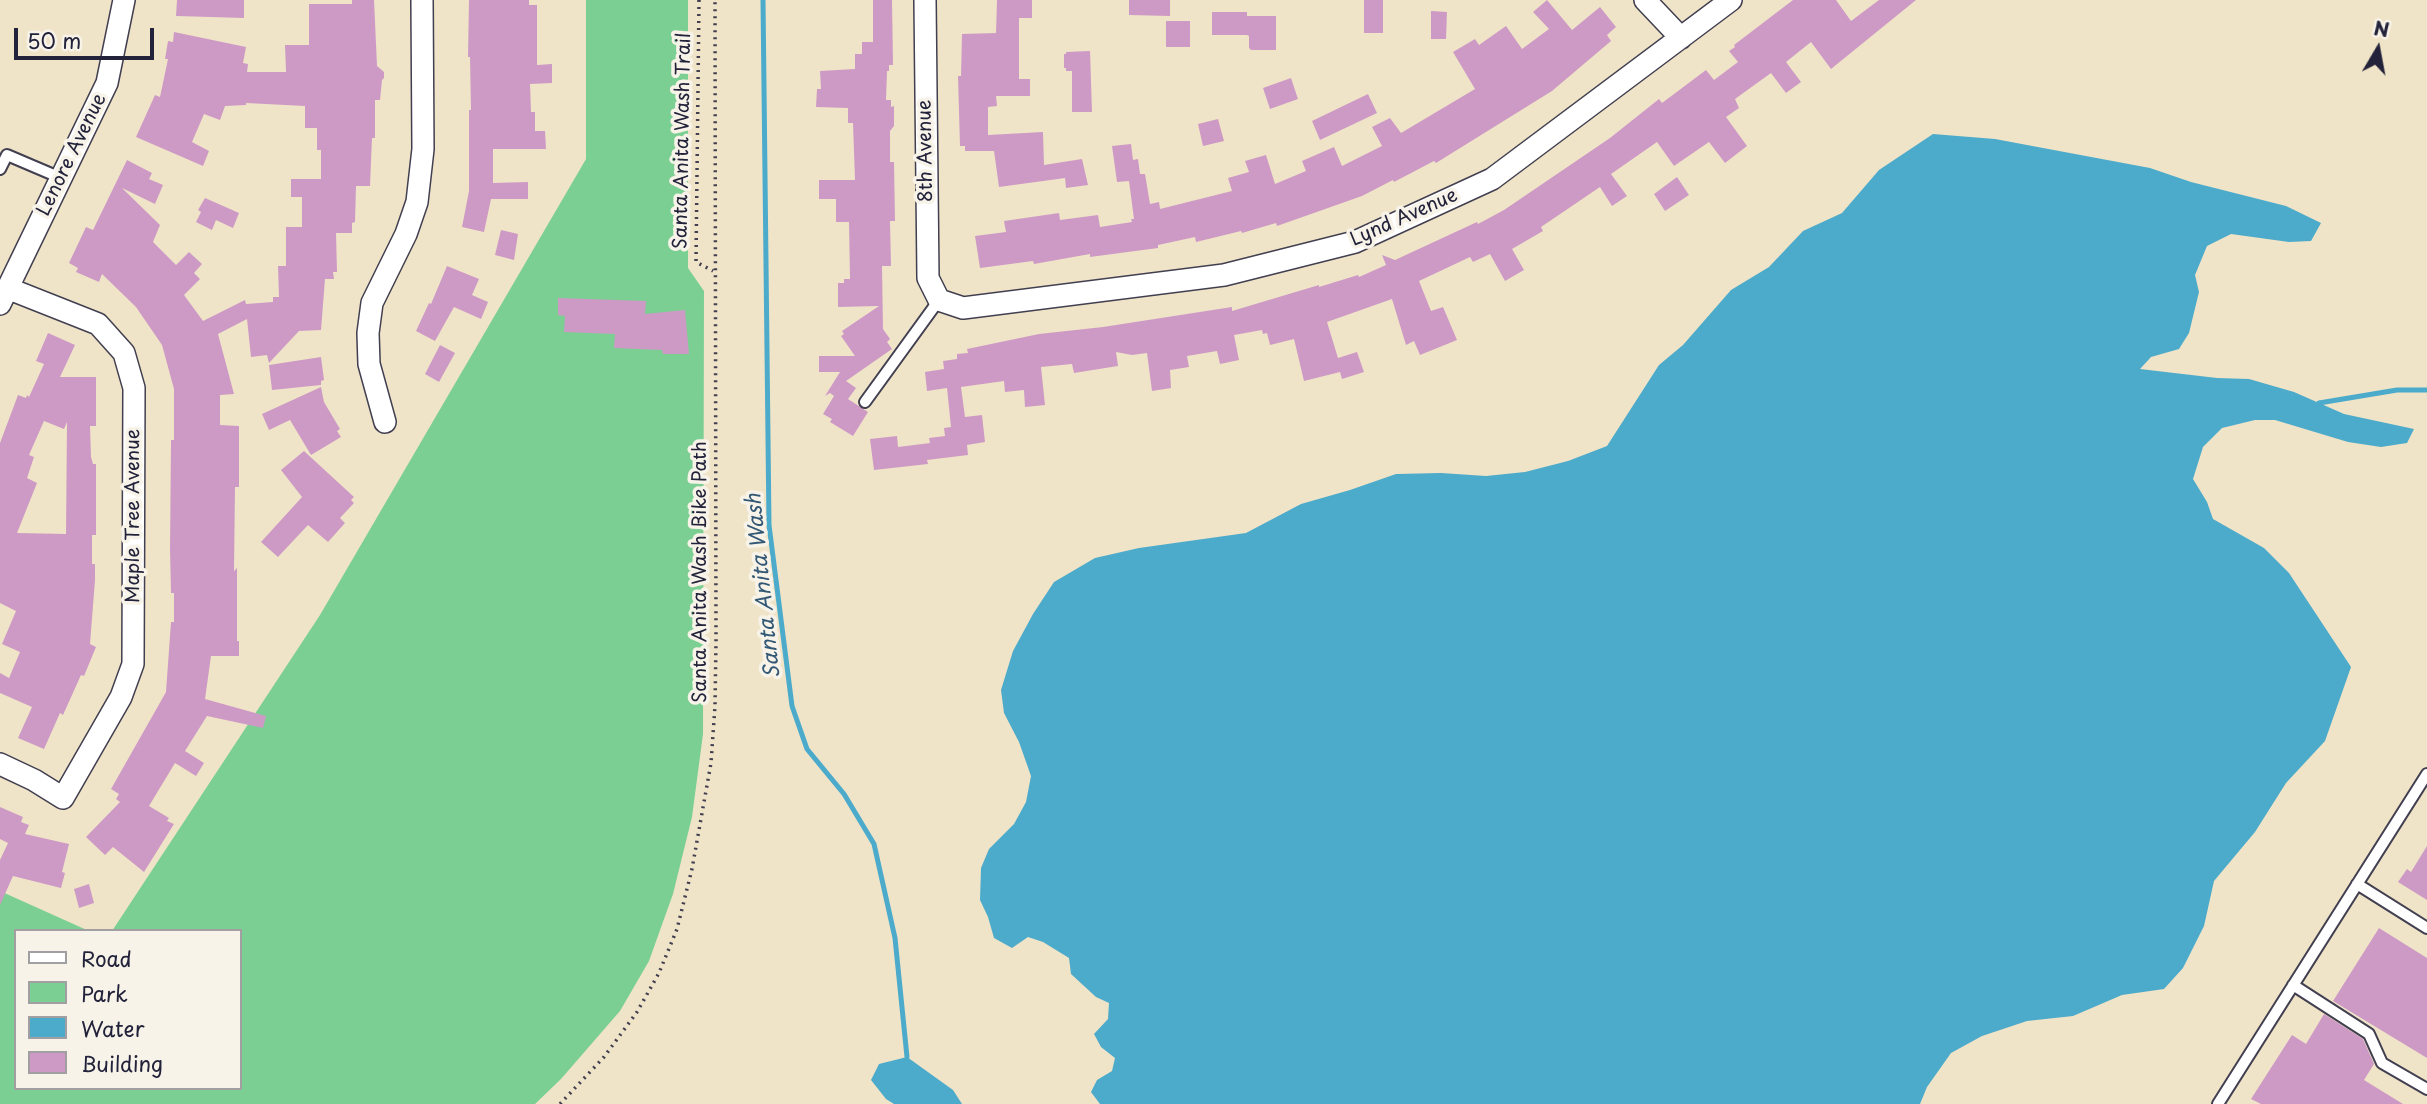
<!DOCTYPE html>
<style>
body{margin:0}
#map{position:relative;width:2427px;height:1104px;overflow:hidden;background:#f0e4c8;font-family:"Playpen Sans",sans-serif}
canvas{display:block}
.legend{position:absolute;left:14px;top:929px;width:228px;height:161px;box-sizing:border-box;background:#f7f3e8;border:2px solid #a29fa3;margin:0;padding:9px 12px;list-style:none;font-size:21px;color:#22223b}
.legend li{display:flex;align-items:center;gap:14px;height:35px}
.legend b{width:35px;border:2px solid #a29fa3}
.north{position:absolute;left:2343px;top:14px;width:70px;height:70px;-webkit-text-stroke:5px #f7f3e8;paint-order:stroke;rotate:10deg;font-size:19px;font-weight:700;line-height:28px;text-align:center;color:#22223b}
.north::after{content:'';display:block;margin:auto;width:24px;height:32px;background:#22223b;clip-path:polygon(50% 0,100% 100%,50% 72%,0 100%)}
.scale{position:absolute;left:14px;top:28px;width:140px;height:32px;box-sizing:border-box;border:4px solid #22223b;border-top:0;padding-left:9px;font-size:21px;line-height:24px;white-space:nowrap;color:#22223b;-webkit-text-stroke:5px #f7f3e8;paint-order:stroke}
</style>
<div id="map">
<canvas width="2427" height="1104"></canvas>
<ul class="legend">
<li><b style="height:9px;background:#fff"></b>Road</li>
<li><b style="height:19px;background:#7ccf92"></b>Park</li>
<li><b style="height:19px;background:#4caacb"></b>Water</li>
<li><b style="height:19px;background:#cd9ac5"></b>Building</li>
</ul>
<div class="north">N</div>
<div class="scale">50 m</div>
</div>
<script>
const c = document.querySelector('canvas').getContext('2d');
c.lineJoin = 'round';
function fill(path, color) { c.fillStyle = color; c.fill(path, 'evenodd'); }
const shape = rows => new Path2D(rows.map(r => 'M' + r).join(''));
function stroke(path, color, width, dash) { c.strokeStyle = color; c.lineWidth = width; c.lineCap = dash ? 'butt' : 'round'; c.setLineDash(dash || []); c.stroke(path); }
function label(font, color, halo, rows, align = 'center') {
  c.font = font + ' "Playpen Sans",sans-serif'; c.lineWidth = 7; c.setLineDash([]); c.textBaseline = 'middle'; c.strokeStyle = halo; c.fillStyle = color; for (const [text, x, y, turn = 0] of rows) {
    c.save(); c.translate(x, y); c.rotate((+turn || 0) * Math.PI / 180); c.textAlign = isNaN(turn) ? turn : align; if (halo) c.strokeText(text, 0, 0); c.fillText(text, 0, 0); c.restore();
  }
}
fill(shape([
 [586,0,688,0,688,268,704,291,703,734,692,817,673,894,649,961,620,1011,561,1079,535,1104,0,1104,0,891,89,931,16,931,16,1088,240,1088,240,931,112,931,320,615,586,159]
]), '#7ccf92');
fill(shape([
 [1933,134,1995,139,2150,168,2191,182,2286,206,2321,223,2311,241,2289,242,2231,234,2207,246,2195,275,2199,292,2189,333,2179,349,2151,357,2140,369,2217,378,2249,379,2294,392,2344,414,2414,429,2407,443,2381,447,2348,442,2275,420,2255,420,2222,428,2203,447,2193,479,2207,502,2213,519,2264,548,2289,573,2351,667,2325,741,2286,783,2255,832,2214,881,2204,926,2183,968,2164,989,2122,995,2073,1016,2027,1021,1982,1036,1951,1053,1927,1087,1920,1104,1100,1104,1091,1092,1097,1080,1112,1071,1115,1058,1101,1047,1094,1034,1108,1019,1109,1003,1096,997,1071,974,1069,958,1043,942,1028,937,1012,948,994,938,988,917,980,900,981,868,989,849,1014,824,1026,802,1031,776,1019,742,1004,713,1001,690,1013,651,1033,614,1054,582,1095,558,1139,548,1246,533,1301,504,1350,490,1396,474,1441,473,1486,476,1525,472,1568,461,1607,446,1659,365,1683,345,1731,290,1769,267,1803,231,1842,213,1879,170],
 [907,1057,953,1090,962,1104,894,1104,886,1099,871,1080,879,1064]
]), '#4caacb');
stroke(shape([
 [763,0,769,525,792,706,807,749,844,794,874,844,895,938,907,1057],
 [2319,403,2397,390,2427,390]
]), '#4caacb', 5);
fill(shape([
 [177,0,244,0,244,18,176,16],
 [352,0,374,0,377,66,384,72,384,78,382,80,380,100,375,100,375,138,372,138,370,186,356,186,355,222,352,223,352,233,336,233,337,272,333,272,334,279,325,279,321,330,299,331,269,363,267,355,251,357,247,319,218,334,234,394,220,395,220,425,239,426,239,487,235,487,234,571,237,568,237,641,239,641,239,656,211,656,205,699,266,716,263,728,207,716,185,751,204,763,196,776,175,763,149,806,169,818,167,821,174,824,144,872,113,847,105,855,86,837,120,802,116,799,119,794,111,789,166,692,171,622,174,622,174,593,171,593,170,549,171,440,174,440,174,389,162,345,136,307,102,274,99,282,76,272,78,268,69,263,86,227,93,230,127,160,152,173,149,179,163,185,155,204,122,188,160,225,153,242,176,265,189,252,202,264,194,273,200,279,184,295,203,321,245,300,246,304,273,302,273,297,279,297,278,266,286,266,286,227,302,227,302,197,291,197,291,179,321,179,321,150,317,150,317,128,305,128,305,106,246,103,246,105,225,106,220,120,204,114,192,142,209,151,203,166,136,137,155,95,160,97,168,59,165,59,168,41,173,42,174,32,246,47,243,63,248,64,247,72,286,72,285,45,309,45,309,4,352,4],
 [469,0,529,0,529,5,537,5,537,65,552,64,552,83,530,84,531,112,535,112,535,131,545,131,546,149,493,149,493,183,528,182,528,199,491,199,484,232,462,227,469,191,469,110,471,110,470,57,468,57],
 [873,0,892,0,893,65,889,65,889,71,887,71,886,100,891,100,891,107,894,106,894,126,890,131,890,162,894,162,895,221,890,221,891,266,882,266,883,329,890,339,887,342,892,349,846,381,856,388,848,399,868,412,853,436,830,422,832,419,823,414,834,396,830,393,825,396,840,372,819,372,819,356,855,356,841,336,844,334,842,331,879,306,838,307,838,283,844,283,844,279,850,279,849,222,836,222,836,199,819,199,819,180,855,180,853,123,848,123,848,108,816,107,817,89,821,89,820,71,855,69,855,54,862,54,862,42,873,42],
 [997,0,1032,0,1032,18,1019,18,1019,79,1030,79,1030,96,996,96,997,106,988,107,988,135,1043,132,1044,165,1082,159,1088,185,1066,188,1065,178,999,187,994,151,965,151,965,146,960,146,958,76,961,76,962,34,996,33],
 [1129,0,1170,0,1170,16,1129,15],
 [1364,0,1383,0,1383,33,1364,33],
 [1547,0,1572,30,1600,7,1616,27,1607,35,1611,41,1552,91,1436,163,1434,161,1394,182,1393,180,1362,196,1277,226,1276,223,1242,233,1241,231,1196,242,1195,237,1158,245,1158,248,1090,257,1090,254,1034,264,1033,261,980,268,975,236,1006,232,1004,221,1059,213,1060,220,1098,215,1100,227,1132,222,1131,219,1134,219,1129,181,1117,182,1112,146,1131,144,1133,160,1138,159,1140,174,1145,174,1150,204,1159,202,1160,209,1232,191,1228,178,1249,172,1245,161,1266,155,1275,184,1306,171,1302,161,1334,147,1342,166,1382,146,1372,127,1390,118,1401,133,1475,89,1453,52,1475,39,1479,45,1506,26,1522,49,1549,29,1533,12],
 [1793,0,1836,0,1851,21,1879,0,1916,0,1831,69,1811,42,1786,62,1801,82,1786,93,1771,73,1735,99,1739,108,1726,117,1747,146,1725,163,1709,142,1674,166,1657,142,1611,174,1627,196,1612,206,1600,187,1541,227,1543,231,1512,249,1524,270,1505,281,1490,254,1473,262,1470,257,1419,281,1431,311,1443,307,1457,340,1420,355,1414,341,1406,345,1392,299,1327,322,1338,358,1357,352,1364,372,1342,379,1340,372,1304,381,1294,339,1270,345,1267,333,1263,334,1262,330,1234,335,1239,360,1220,364,1217,351,1187,356,1189,367,1170,370,1171,388,1152,391,1147,353,1132,355,1116,352,1118,366,1074,373,1072,364,1041,367,1045,405,1025,407,1024,390,1005,392,1004,381,961,387,965,417,982,415,985,442,967,445,968,455,927,460,928,464,874,470,870,439,897,436,898,447,930,443,929,438,945,436,944,428,951,427,947,388,927,391,925,372,944,369,943,361,957,359,957,354,968,353,967,349,1039,334,1103,327,1232,307,1232,311,1319,285,1319,287,1358,275,1359,277,1386,265,1382,255,1395,260,1477,222,1478,224,1504,210,1610,138,1659,99,1662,103,1706,70,1714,80,1738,62,1729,51,1735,47,1734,45],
 [1431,11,1447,12,1446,39,1431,39],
 [1212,12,1247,12,1247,16,1276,16,1276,50,1251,50,1249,48,1249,36,1247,35,1212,35],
 [1166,21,1190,21,1190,47,1166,47],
 [1090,51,1092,112,1072,112,1072,71,1066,71,1066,68,1064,68,1064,54,1066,54,1066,52],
 [1291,78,1298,99,1270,109,1263,88],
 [1368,94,1377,113,1320,140,1312,121],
 [1218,119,1224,141,1203,146,1198,124],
 [1677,177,1689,195,1665,211,1654,194],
 [205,198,239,213,233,228,216,220,212,230,196,222,201,212,198,210],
 [501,230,518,234,514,260,495,255],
 [447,266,479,279,472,295,488,302,481,319,454,307,435,341,416,331,429,303,431,304],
 [558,298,646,301,645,314,685,310,689,354,663,354,662,350,614,348,615,334,564,332,565,316,558,315],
 [48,333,75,345,60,377,96,377,96,426,90,426,91,457,93,464,96,464,96,535,92,535,92,564,95,564,95,580,90,644,96,647,84,676,81,675,63,715,60,713,44,749,18,738,32,707,0,693,0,673,9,678,20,652,2,644,16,611,0,603,0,443,18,395,26,398,27,395,29,397,44,364,36,361],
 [44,421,64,429,67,422,66,534,17,533,37,483,27,478,34,457,29,455],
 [440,345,455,353,439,382,425,374],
 [321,357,324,380,321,381,321,385,272,390,269,365],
 [321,387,324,402,340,429,337,431,341,437,311,455,290,420,269,430,262,414],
 [304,451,354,497,351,500,354,503,340,518,345,523,328,542,308,525,278,557,261,542,302,497,281,470],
 [0,807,23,817,21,822,29,825,25,834,69,844,62,872,65,873,61,888,13,876,0,905,0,860,8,843,0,839],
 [2427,846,2427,900,2398,882,2407,869,2411,872],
 [89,884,94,903,79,908,74,889],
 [2379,928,2427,958,2427,1058,2333,1001],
 [2324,1014,2363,1039,2374,1064,2364,1080,2403,1104,2261,1104,2251,1099,2292,1035,2306,1044]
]), '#cd9ac5');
const lane = shape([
 [0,169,7,155,61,178],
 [865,402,939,300],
 [2357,884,2427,928],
 [2293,985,2369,1034,2382,1063,2427,1089],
 [2218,1104,2427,774]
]);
const street = shape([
 [925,0,928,278,939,300,963,308,1224,275,1355,242,1492,179,1731,0],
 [1645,0,1681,38],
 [0,304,107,83,124,0],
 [385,422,369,364,368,333,372,303,406,234,417,202,423,149,422,0],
 [0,764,34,780,63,798,121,697,133,664,134,388,124,353,98,324,7,288]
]);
stroke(lane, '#413f50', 14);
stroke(street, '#413f50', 24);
stroke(shape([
 [699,0,696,262,713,271],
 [560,1104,604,1057,637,1012,659,973,677,929,692,869,711,763,715,706,716,641,715,0]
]), '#413f50', 3.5, [2, 5]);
stroke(lane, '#fff', 10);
stroke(street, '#fff', 21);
label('19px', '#22223b', '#f7f3e8', [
 ["Santa Anita Wash Trail",683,141,-89],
 ["8th Avenue",926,151,-91],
 ["Lenore Avenue",72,155,-64],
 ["Lynd Avenue",1404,218,-24],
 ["Maple Tree Avenue",134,516,-90],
 ["Santa Anita Wash Bike Path",701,572,-90]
]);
label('italic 21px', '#335875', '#f7f3e8', [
 ["Santa Anita Wash",764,586,-96]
]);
</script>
